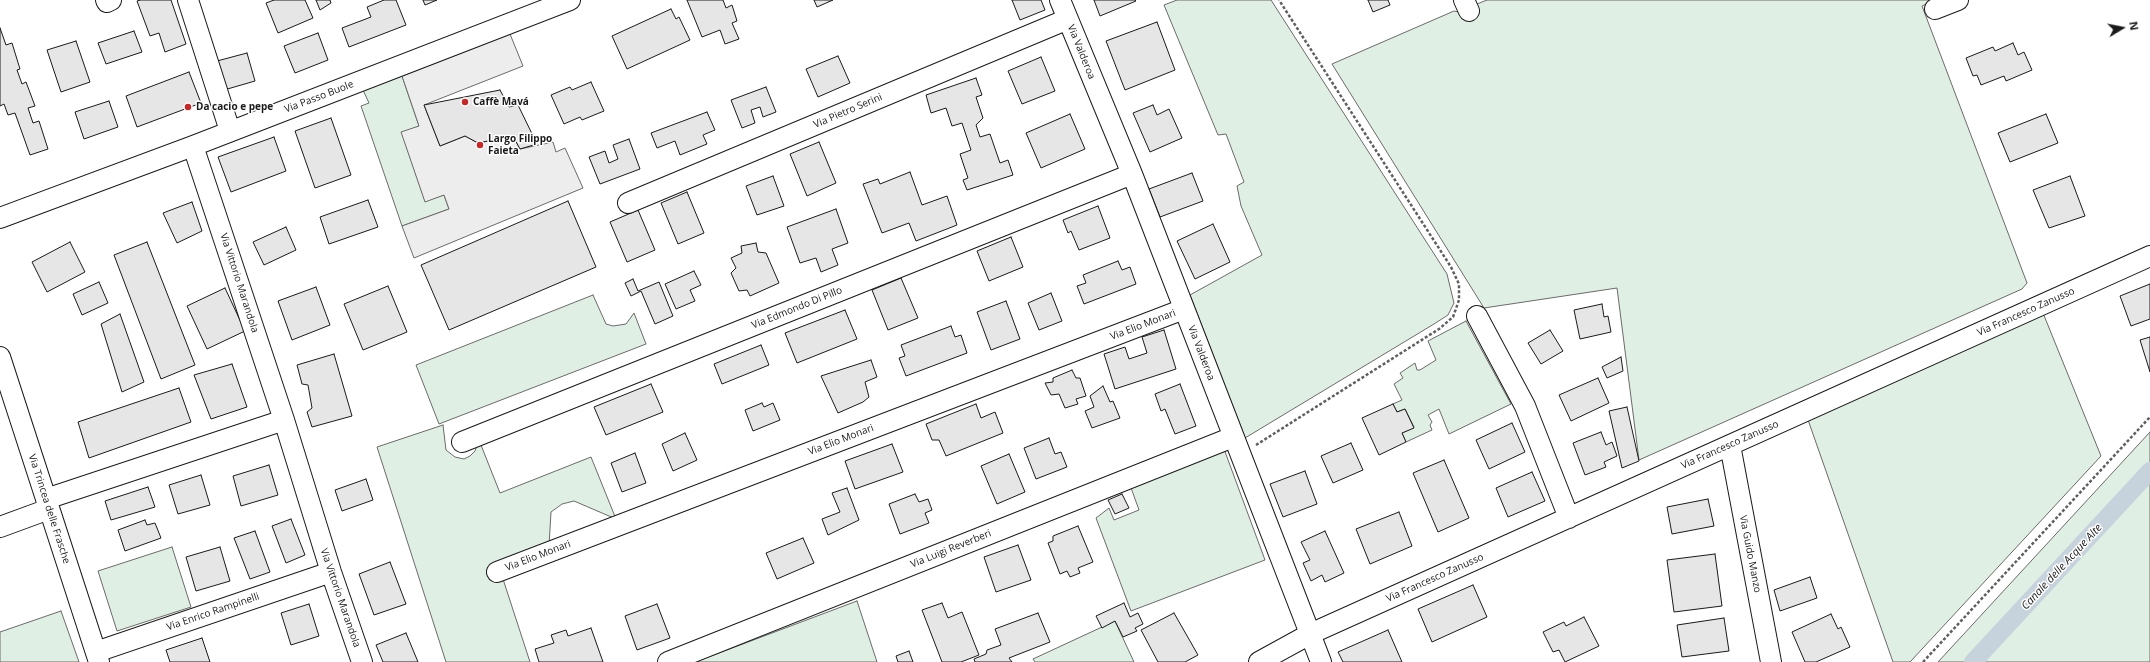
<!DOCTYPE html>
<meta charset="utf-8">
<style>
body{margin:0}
#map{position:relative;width:2150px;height:662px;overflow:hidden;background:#fff;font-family:"Open Sans",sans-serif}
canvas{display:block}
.north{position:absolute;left:2102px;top:8px;width:40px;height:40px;-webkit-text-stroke:3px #fff;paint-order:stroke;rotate:80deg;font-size:11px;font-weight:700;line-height:16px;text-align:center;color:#1a1a1a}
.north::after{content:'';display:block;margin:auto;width:14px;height:18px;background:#1a1a1a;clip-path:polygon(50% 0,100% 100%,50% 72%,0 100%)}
</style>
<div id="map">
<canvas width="2150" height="662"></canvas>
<div class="north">N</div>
</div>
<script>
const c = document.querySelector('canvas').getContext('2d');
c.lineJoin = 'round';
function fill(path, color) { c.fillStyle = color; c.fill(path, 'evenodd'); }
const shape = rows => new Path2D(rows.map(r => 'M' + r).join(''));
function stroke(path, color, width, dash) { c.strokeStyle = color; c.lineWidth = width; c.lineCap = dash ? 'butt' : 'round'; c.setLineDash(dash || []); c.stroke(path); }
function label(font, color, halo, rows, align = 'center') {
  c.font = font + ' "Open Sans",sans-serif'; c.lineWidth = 3; c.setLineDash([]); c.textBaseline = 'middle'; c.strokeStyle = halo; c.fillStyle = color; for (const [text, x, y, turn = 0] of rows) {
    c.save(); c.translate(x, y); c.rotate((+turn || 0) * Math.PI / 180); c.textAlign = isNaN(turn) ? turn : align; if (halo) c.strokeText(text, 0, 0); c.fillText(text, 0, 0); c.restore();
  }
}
const green = shape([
 [1177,0,1271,0,1447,274,1454,303,1448,315,1434,324,1245,438,1190,295,1262,255,1241,206,1237,186,1244,182,1226,134,1218,135,1164,5,1177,0],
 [1487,0,1935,0,1922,6,2027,283,2022,289,1639,460,1617,288,1484,308,1332,64,1454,11,1472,15,1472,6,1487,0],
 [402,76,419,126,402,133,425,201,444,195,449,209,402,226,361,106,369,103,363,90,402,76],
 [593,295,606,324,613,326,626,324,634,313,646,344,439,424,416,365,593,295],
 [2043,313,2101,456,1910,662,1893,662,1807,417,2043,313],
 [1466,321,1511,404,1449,434,1439,409,1428,415,1432,422,1430,425,1432,430,1406,442,1402,433,1414,427,1405,409,1397,412,1393,404,1402,400,1394,384,1403,378,1400,373,1415,363,1417,370,1420,370,1436,360,1428,341,1466,321],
 [443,425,446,450,455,457,464,459,470,456,475,451,479,440,500,493,591,457,616,519,574,501,562,504,551,512,549,546,502,576,530,662,446,662,377,447,443,425],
 [2150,432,2150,662,1938,662,2150,432],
 [1224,449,1265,560,1131,611,1096,518,1109,508,1114,520,1139,510,1130,485,1224,449],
 [172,547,191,607,117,631,98,571,172,547],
 [857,601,877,662,695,662,857,601],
 [61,611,79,662,0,662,0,632,61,611],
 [1115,621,1134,662,1035,662,1033,659,1115,621]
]);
fill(green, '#e0efe3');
stroke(green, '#6a6a6a', 1);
const parking = shape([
 [510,34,523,66,424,105,440,146,465,136,478,143,513,136,520,149,553,142,556,152,565,148,583,188,414,258,402,226,449,209,444,195,425,202,401,132,419,126,402,76,510,34]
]);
fill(parking, '#ededed');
stroke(parking, '#6a6a6a', 1);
stroke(shape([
 [1973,662,2150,471]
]), '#c6d2dc', 18);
const building = shape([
 [140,0,171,0,186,44,165,52,159,33,150,36,137,1,140,0],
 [274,0,305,0,313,18,278,33,266,3,274,0],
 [316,0,330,0,331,3,320,10,316,0],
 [384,0,396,0,406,25,349,47,342,28,371,17,367,7,384,0],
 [423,0,437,0,425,5,423,0],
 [687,0,723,0,726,8,732,5,737,21,732,23,739,39,725,44,720,30,702,37,687,0],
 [814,0,833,0,817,7,814,0],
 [1012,0,1041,0,1045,10,1020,20,1012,0],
 [1094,0,1135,0,1136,1,1100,16,1094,0],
 [1368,0,1388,0,1390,5,1373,12,1368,0],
 [671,9,676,19,679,17,690,40,627,69,612,36,671,9],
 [1157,22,1175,70,1125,90,1106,41,1157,22],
 [0,28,6,45,12,43,20,69,17,70,22,84,26,82,35,106,28,108,33,123,39,121,48,149,30,155,15,113,8,115,4,104,0,106,0,28],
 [134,31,142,52,106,64,98,43,134,31],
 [318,33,328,60,295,73,284,46,318,33],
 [76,41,90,82,61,92,47,50,76,41],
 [2013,43,2018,55,2024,52,2032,70,2006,81,2004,76,1981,85,1977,75,1973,76,1966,58,1993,47,1995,51,2013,43],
 [247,53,255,81,224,90,217,61,247,53],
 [838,56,850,83,818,97,806,69,838,56],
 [1041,57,1055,91,1022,104,1008,71,1041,57],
 [189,72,201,103,137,127,126,96,189,72],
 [976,78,982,95,976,97,983,118,976,125,980,137,990,134,1000,163,1008,160,1013,175,967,190,963,180,968,178,960,154,971,150,962,123,952,126,946,108,931,113,926,95,976,78],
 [591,82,604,111,582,120,580,117,564,124,551,95,570,87,572,90,591,82],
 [766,87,776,112,763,117,760,107,751,110,755,123,742,128,731,100,766,87],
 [500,90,509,107,518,105,537,144,520,149,513,136,478,143,465,136,440,146,424,105,500,90],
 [109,101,118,127,84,139,75,112,109,101],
 [1153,105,1157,115,1169,109,1182,138,1150,152,1133,113,1153,105],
 [707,112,715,130,703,135,707,144,680,155,675,141,657,148,651,133,707,112],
 [1070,114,1085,149,1041,168,1026,133,1070,114],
 [2046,114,2058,143,2010,162,1998,133,2046,114],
 [331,118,351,175,315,188,295,131,331,118],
 [274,137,286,171,231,192,218,157,274,137],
 [629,139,640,169,600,184,589,157,605,151,609,163,618,159,613,145,629,139],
 [819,142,836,183,807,196,790,154,819,142],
 [910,172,922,205,947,196,957,225,916,241,909,223,882,233,863,184,878,179,880,184,910,172],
 [1192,173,1203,201,1160,217,1149,189,1192,173],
 [773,176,784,206,757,215,746,186,773,176],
 [2070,176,2085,216,2049,228,2033,190,2070,176],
 [687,192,704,233,678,244,661,203,687,192],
 [368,200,378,227,329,244,320,217,368,200],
 [568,201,596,267,449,330,421,265,568,201],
 [192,202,202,231,177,243,163,213,192,202],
 [1098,206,1110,238,1079,250,1071,231,1068,233,1063,220,1098,206],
 [836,209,848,243,832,249,838,265,821,272,816,258,800,263,787,227,836,209],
 [638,210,655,250,627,262,610,222,638,210],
 [1213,224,1230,262,1195,279,1177,241,1213,224],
 [286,227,296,250,264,265,253,242,286,227],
 [1011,237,1023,267,989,281,977,251,1011,237],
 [70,242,85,272,47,292,32,262,70,242],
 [147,242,195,365,161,379,114,255,147,242],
 [756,243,758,252,766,253,779,283,750,296,747,290,739,291,731,273,736,268,731,258,742,253,741,246,756,243],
 [1118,261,1122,270,1130,267,1136,284,1084,304,1077,286,1086,283,1083,275,1118,261],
 [694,271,701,285,690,290,695,301,676,309,665,284,694,271],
 [901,278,918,318,888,330,872,290,901,278],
 [633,279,638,291,659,282,673,316,655,324,641,291,631,296,625,283,633,279],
 [99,282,108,303,82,315,73,294,99,282],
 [2150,284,2150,319,2131,326,2120,296,2150,284],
 [388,286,407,332,363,350,344,304,388,286],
 [316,287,330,325,292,340,278,301,316,287],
 [225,288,245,331,207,349,187,306,225,288],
 [1051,293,1062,321,1039,330,1028,303,1051,293],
 [1006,301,1020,339,991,350,977,312,1006,301],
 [1602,304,1604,317,1608,316,1611,332,1580,339,1574,310,1602,304],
 [845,310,857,339,797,363,785,333,845,310],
 [120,314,144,382,122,392,101,324,120,314],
 [951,326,955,337,961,335,967,353,906,376,899,358,905,356,901,345,951,326],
 [1164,330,1176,369,1115,389,1104,354,1125,347,1129,359,1147,353,1142,337,1164,330],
 [1550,330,1563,351,1541,364,1528,343,1550,330],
 [2150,337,2150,372,2140,340,2150,337],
 [761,345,769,365,722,384,714,364,761,345],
 [334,354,352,416,312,427,307,412,312,408,308,385,302,384,297,365,334,354],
 [1621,357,1623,371,1607,378,1602,367,1621,357],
 [871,360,877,377,865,382,869,397,863,402,838,413,821,376,871,360],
 [232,364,247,407,211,419,194,375,232,364],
 [1072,370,1076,378,1080,378,1086,396,1076,399,1078,404,1065,408,1059,394,1051,395,1045,383,1053,382,1053,378,1072,370],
 [1598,378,1609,403,1571,421,1559,395,1598,378],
 [651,384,663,412,606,435,594,407,651,384],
 [1180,384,1196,426,1175,434,1165,409,1161,411,1155,394,1180,384],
 [1103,386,1110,402,1113,401,1120,418,1092,428,1085,411,1094,407,1090,396,1103,386],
 [179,388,191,422,89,458,78,422,179,388],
 [762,403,764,407,773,403,780,420,753,431,745,410,762,403],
 [976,404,981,418,995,412,1003,433,946,456,939,440,932,440,926,424,976,404],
 [1393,404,1397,412,1405,409,1414,428,1402,433,1406,442,1379,455,1362,418,1393,404],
 [1627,407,1639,461,1622,468,1609,411,1627,407],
 [1512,423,1525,452,1489,469,1476,440,1512,423],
 [1601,432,1606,445,1612,442,1617,456,1604,462,1606,467,1585,475,1573,443,1601,432],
 [685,433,697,460,673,471,662,444,685,433],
 [1049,438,1055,454,1061,452,1067,467,1036,479,1024,448,1049,438],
 [1351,443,1363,470,1333,483,1321,456,1351,443],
 [892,444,903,472,855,489,845,461,892,444],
 [635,453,646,483,622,492,611,463,635,453],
 [1009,454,1025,492,997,504,981,466,1009,454],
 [1444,460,1469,518,1438,532,1413,473,1444,460],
 [269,465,278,495,241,506,233,476,269,465],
 [1305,471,1317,504,1283,517,1270,484,1305,471],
 [1532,472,1545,501,1508,517,1496,488,1532,472],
 [201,475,210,505,178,514,169,485,201,475],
 [366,479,373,500,342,511,335,490,366,479],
 [148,487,155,507,111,520,105,501,148,487],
 [847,488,859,520,828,535,822,519,840,512,832,493,847,488],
 [915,494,919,502,928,499,932,510,925,513,929,523,900,534,889,504,915,494],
 [1122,494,1129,508,1115,514,1108,500,1122,494],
 [1708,499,1714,526,1672,534,1667,507,1708,499],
 [1399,512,1412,546,1370,564,1356,529,1399,512],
 [291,519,305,555,286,563,272,526,291,519],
 [145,520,147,525,155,523,161,538,125,551,118,530,145,520],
 [1078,526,1093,562,1078,568,1080,573,1070,577,1067,571,1060,574,1048,543,1053,541,1053,536,1078,526],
 [255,531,270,572,250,579,234,538,255,531],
 [1325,531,1344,573,1325,582,1322,575,1311,581,1303,563,1310,560,1301,542,1325,531],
 [803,538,814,563,777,579,766,553,803,538],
 [1018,545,1031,580,996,592,984,557,1018,545],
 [220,547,230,581,196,591,186,557,220,547],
 [1715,554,1722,606,1674,612,1667,560,1715,554],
 [390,562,406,604,374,615,359,574,390,562],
 [1810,577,1817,598,1780,611,1774,590,1810,577],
 [1473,585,1487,617,1432,642,1418,609,1473,585],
 [942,603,948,618,962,612,979,655,961,662,942,662,922,610,942,603],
 [1124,603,1130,617,1138,613,1143,624,1135,628,1137,631,1123,637,1115,621,1102,628,1096,616,1124,603],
 [309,604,319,636,291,645,281,613,309,604],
 [657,604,670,638,637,650,625,616,657,604],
 [1038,613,1050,642,1009,658,1012,662,975,662,974,659,986,654,987,650,1001,645,995,629,1038,613],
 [1174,613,1198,655,1185,662,1158,662,1141,630,1174,613],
 [1831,614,1838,629,1841,627,1850,647,1816,662,1805,662,1792,632,1831,614],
 [1584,617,1599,646,1565,662,1559,650,1553,652,1543,632,1564,622,1566,626,1584,617],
 [1724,618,1729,651,1682,657,1677,625,1724,618],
 [591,628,603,662,539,662,535,649,554,643,551,635,566,630,568,636,591,628],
 [1388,630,1402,662,1343,662,1338,652,1388,630],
 [406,633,418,662,383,662,376,645,406,633],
 [202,638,210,662,170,662,166,650,202,638],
 [909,651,913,662,898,662,896,656,909,651]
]);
fill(building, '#e6e6e6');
stroke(building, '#1a1a1a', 1);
const minor = shape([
 [106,0,107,2,111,0],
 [188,0,230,131],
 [1060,0,1132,174,1321,662],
 [1464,0,1469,11],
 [1935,9,1958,0],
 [193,146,284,420,331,572,362,662],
 [628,203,1068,19],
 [0,218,193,146,570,0],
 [1477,316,1525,406,1569,518],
 [0,357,99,662],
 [462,442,1132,174],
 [1730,445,1771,662],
 [46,499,284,420],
 [0,527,49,509],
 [497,572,1184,309],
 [96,652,331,572],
 [668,662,1233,437],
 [1259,662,1310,634,2150,256]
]);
stroke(minor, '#1a1a1a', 22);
stroke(shape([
 [1256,445,1439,329,1453,317,1459,300,1459,284,1451,267,1279,0],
 [1923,662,2150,417]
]), '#5f5f5f', 2.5, [3, 2]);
stroke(minor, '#fff', 20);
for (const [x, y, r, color] of [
 [465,102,4,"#c62828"],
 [188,107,4,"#c62828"],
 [480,145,4,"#c62828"]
]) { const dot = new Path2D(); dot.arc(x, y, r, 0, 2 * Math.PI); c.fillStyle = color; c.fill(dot); stroke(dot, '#fff', 1.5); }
label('10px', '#1a1a1a', '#fff', [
 ["Via Valderoa",1081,52,68],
 ["Via Passo Buole",319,97,-21],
 ["Via Pietro Serini",848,111,-23],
 ["Via Vittorio Marandola",239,283,72],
 ["Via Edmondo Di Pillo",797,308,-22],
 ["Via Francesco Zanusso",2026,312,-24],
 ["Via Elio Monari",1143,325,-21],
 ["Via Valderoa",1201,353,69],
 ["Via Elio Monari",841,440,-21],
 ["Via Francesco Zanusso",1730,445,-24],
 ["Via Trincea delle Frasche",49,509,72],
 ["Via Luigi Reverberi",951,549,-22],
 ["Via Guido Manzo",1750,554,79],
 ["Via Elio Monari",538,556,-21],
 ["Via Francesco Zanusso",1435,578,-24],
 ["Via Vittorio Marandola",340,598,71],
 ["Via Enrico Rampinelli",213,612,-19]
]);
label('bold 10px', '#1a1a1a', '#fff', [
 ["Caffè Mavá",473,102],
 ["Da cacio e pepe",196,107],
 ["Largo Filippo",488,139],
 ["Faieta",488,151]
], 'left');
label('italic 11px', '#1a1a1a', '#fff', [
 ["Canale delle Acque Alte",2062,567,-47]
]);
</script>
